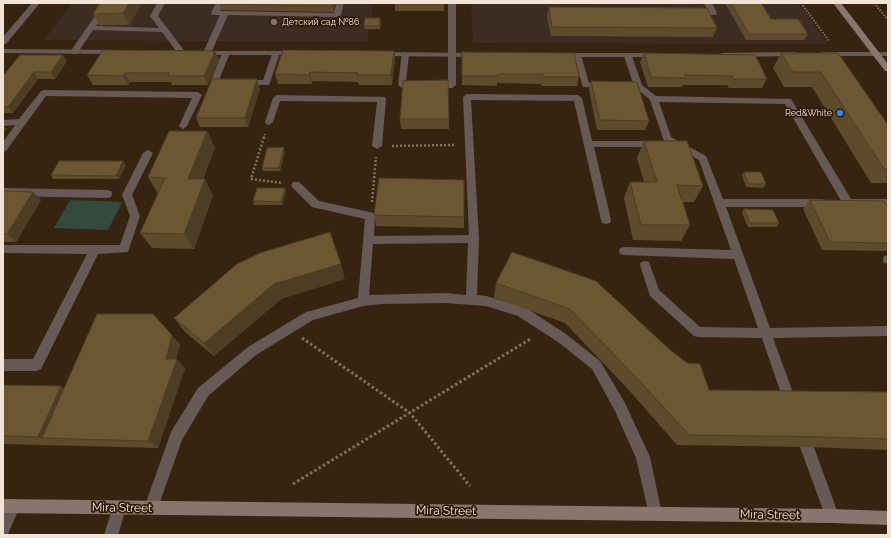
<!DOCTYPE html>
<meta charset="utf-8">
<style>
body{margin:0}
#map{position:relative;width:891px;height:538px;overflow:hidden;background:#372410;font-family:Raleway,sans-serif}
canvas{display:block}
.frame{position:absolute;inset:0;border:4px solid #f2e5d8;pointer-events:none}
</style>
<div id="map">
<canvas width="891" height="538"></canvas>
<div class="frame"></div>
</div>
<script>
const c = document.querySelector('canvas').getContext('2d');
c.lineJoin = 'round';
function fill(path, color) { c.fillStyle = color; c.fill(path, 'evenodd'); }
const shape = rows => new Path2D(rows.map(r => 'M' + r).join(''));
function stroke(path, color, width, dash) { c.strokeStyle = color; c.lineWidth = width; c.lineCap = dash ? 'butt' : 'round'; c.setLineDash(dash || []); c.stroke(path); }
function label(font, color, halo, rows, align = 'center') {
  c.font = font + ' Raleway,sans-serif'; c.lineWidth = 3.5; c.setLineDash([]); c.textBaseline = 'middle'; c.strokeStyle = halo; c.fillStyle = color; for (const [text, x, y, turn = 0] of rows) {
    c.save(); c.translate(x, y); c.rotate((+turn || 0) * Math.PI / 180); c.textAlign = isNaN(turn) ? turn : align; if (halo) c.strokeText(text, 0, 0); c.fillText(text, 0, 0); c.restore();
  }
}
fill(shape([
 [72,3,373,3,367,42,44,40],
 [471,3,798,3,828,44,473,43]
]), '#3c2c21');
fill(shape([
 [70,200,122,202,108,230,54,228]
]), '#334b3f');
stroke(shape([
 [801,3,829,41],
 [874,3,888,20],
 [264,138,265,134]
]), '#80705e', 2, [1.5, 1.5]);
stroke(shape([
 [264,137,251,179,283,183],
 [392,146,455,145],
 [372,202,376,157]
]), '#80705e', 2.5, [2, 2]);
stroke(shape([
 [302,338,410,413,470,486],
 [293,484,532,338]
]), '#80705e', 3, [2.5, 2.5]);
fill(shape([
 [104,3,112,3,96,26,159,28,150,16,157,3,165,3,158,16,186,53,185,55,179,55,162,32,93,30,77,54,71,54,70,52,104,3],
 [216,3,224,3,220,11,334,13,336,3,344,3,341,15,337,17,228,15,211,53,207,55,203,53,220,15,212,15,211,13,216,3],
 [448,3,456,3,456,85,452,88,435,88,431,85,432,83,448,82,448,3],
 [704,3,712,3,717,13,716,15,710,15,704,3],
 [223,51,229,51,230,53,219,80,228,81,229,83,225,86,211,85,210,83,223,51],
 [273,51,279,51,280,53,269,85,242,85,241,83,245,80,263,80,273,51],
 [402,52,405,52,409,54,406,82,421,83,422,85,421,87,402,88,398,85,402,52],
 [574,53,580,53,581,55,589,83,608,84,609,86,608,88,583,87,573,55,574,53],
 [625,54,628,54,632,56,642,85,656,96,791,99,851,199,888,199,888,207,844,206,785,104,659,102,671,137,706,156,723,199,821,199,825,200,826,203,825,206,821,207,726,207,770,328,888,326,888,336,773,338,796,401,795,405,790,407,785,405,762,338,698,337,694,336,650,296,640,265,641,262,645,261,649,262,659,290,700,327,758,328,734,259,624,255,620,254,619,251,620,248,624,247,731,250,699,160,664,141,650,100,634,86,624,56,625,54],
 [44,90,198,92,202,95,187,126,183,129,179,126,192,98,46,96,6,151,3,152,3,142,15,125,3,126,3,120,19,119,41,91,44,90],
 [467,94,578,95,582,98,592,141,657,141,662,144,657,147,594,147,611,220,610,223,606,224,602,223,601,220,574,101,471,100,479,239,477,295,486,296,526,308,566,334,600,361,625,403,650,457,662,514,660,519,655,521,650,519,636,458,615,411,592,369,558,342,518,316,486,306,445,303,381,304,363,306,313,320,256,355,208,396,182,440,156,513,151,515,146,513,144,508,171,432,198,388,248,347,306,312,358,298,365,219,312,207,293,188,291,185,293,182,299,182,319,201,374,213,375,216,374,236,469,235,463,97,467,94],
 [468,243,466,295,445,293,369,295,373,244,468,243],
 [277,95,385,97,386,99,382,146,377,149,372,146,377,102,280,101,273,122,269,125,266,124,265,122,273,98,277,95],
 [148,150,153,153,132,195,140,216,128,252,98,254,41,369,37,371,3,371,3,359,33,359,87,254,3,253,3,245,120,245,130,216,122,195,143,153,148,150],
 [3,188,107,190,111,191,112,194,111,197,107,198,3,196,3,188],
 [888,255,888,264,884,263,883,260,884,256,888,255],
 [807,440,812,442,839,516,837,521,832,523,827,521,800,447,802,442,807,440],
 [13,499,18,501,20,506,8,534,3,535,3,512,8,501,13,499],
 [119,501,124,503,126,508,118,535,104,535,114,503,119,501]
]), '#675955');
fill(shape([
 [32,3,40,3,6,44,3,44,3,37,32,3],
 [3,49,116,50,120,52,116,54,3,53,3,49],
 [199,51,296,51,300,53,296,55,202,55,198,53,199,51],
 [377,52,476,53,480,55,476,57,380,56,376,54,377,52],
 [794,52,797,52,797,56,722,57,718,55,722,53,794,52],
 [821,52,888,52,888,56,821,56,821,52],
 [557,53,656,53,660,55,656,57,557,57,557,53]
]), '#675955');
fill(shape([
 [833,3,841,3,888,64,888,71,885,71,833,3],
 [3,499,832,509,888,511,888,525,832,523,3,513,3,499]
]), '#8a746e');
fill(shape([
 [142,3,129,25,99,25,93,14],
 [337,3,334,12,221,10,219,4],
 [395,3,444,3,444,11,395,11],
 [725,3,761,3,771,19,808,34,804,40,746,40],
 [549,7,717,28,713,37,551,36,547,16],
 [380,18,381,22,380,29,365,29,364,26],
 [215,51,219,60,208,85,172,85,171,82,130,82,128,85,93,85,87,75],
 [394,51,395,60,392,85,359,85,358,82,312,81,312,84,278,84,275,74],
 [644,53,767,79,762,88,729,88,727,85,683,85,682,87,648,87,640,62],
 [781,53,838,53,888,125,888,183,871,183,812,87,784,87,773,68],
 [67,61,55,79,38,79,13,113,3,113,3,76],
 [462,61,579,77,577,86,541,86,541,84,497,83,497,86,462,85],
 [448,80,449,129,401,129,400,119],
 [591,81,649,121,645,130,597,130,589,90],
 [260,89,248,127,200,127,196,118],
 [207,131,215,148,203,179,213,195,194,249,152,248,140,233,158,194,148,177],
 [644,141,703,186,694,202,683,202,690,225,681,241,633,240,624,198,630,182,644,182,637,158],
 [285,151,280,171,263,171,262,168],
 [126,165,119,179,53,179,51,175],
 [744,172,766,184,763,188,746,187,742,175],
 [285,188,286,191,282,205,254,205,253,201],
 [3,191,33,192,41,200,16,242,3,242],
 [810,200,888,208,888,251,822,250,803,209],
 [744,209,779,223,777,227,748,227,742,213],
 [374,215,464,217,464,228,376,226],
 [512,252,709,390,888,392,888,450,807,447,677,445,627,388,565,323,494,298,496,283],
 [345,279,281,299,214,356,185,332,174,318],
 [180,344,176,359,185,368,158,448,3,444,3,385,64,389]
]), '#5e4b2c');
fill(shape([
 [129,3,142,3,129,25,123,13],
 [334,3,337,3,334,12,333,6],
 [215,51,219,60,208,85,204,76],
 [394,51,395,60,392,85,391,75],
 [63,55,67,61,55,79,51,72],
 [34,72,38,79,13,113,8,107],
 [310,72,312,81,312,84,309,75],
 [125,73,130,82,128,85,123,76],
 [257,79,260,89,248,127,245,118],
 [3,125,7,129,3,134],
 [207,131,215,148,197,195,188,179],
 [284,147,285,151,280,171,279,168],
 [123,161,126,165,119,179,116,176],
 [205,179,213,195,194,249,184,234],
 [285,188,286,191,282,205,281,202],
 [33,192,41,200,16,242,7,234],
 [341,264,345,279,281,299,214,356,204,343,274,284],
 [153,314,180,344,174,367,166,359],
 [177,359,185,368,158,448,148,441],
 [61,386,76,396,42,438,38,437]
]), '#4c3d24');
const building = shape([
 [100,3,129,3,123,13,93,14,100,3],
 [219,3,334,3,333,6,219,4,219,3],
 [395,3,444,3,444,4,394,4,395,3],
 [731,3,761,3,771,19,798,19,808,34,749,34,731,3],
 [549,7,707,8,717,28,552,27,549,7],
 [365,18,380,18,379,26,364,26,365,18],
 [103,50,215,51,204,76,168,76,169,73,125,73,123,76,87,75,103,50],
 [283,50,394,51,391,75,357,75,358,73,310,72,309,75,275,74,283,50],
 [462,52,574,53,579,77,543,77,543,74,498,74,498,76,462,76,462,52],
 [644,53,755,55,767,79,733,79,732,76,685,75,686,78,651,77,644,53],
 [781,53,838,53,888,125,888,169,884,169,821,72,793,72,781,53],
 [20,55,63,55,51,72,34,72,8,107,3,106,3,76,20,55],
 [212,79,257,79,245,118,196,118,212,79],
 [448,80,449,119,400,119,403,81,448,80],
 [591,81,637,82,649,121,600,120,591,81],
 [169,131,207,131,188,179,205,179,184,234,140,233,165,178,148,177,169,131],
 [644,141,687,141,703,186,677,185,690,225,641,225,630,182,657,182,644,141],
 [284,147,279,168,262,168,267,148,284,147],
 [59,161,123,161,116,176,51,175,59,161],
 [744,172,761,172,766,184,748,184,744,172],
 [379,178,464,180,464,217,374,215,379,178],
 [257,188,285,188,281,202,253,201,257,188],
 [3,191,33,192,7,234,3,234,3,191],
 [810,200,884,201,888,208,888,243,830,242,810,200],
 [744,209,773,210,779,223,750,223,744,209],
 [330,232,341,264,274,284,204,343,174,318,237,264,260,253,330,232],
 [512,252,596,281,669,349,687,363,700,364,709,390,888,392,888,439,825,437,689,435,635,376,570,309,496,283,512,252],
 [97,314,153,314,172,335,166,359,177,359,148,441,42,438,97,314],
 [3,385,61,386,38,437,3,436,3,385]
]);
fill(building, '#6d5733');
stroke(building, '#4c3d24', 1);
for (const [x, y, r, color] of [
 [274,22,4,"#8d6e63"],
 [840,113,4,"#3f7fe0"]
]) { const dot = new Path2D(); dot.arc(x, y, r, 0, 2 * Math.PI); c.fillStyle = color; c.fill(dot); stroke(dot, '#2d1a06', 1.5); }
label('9px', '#f2e5d8', '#2d1a06', [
 ["Детский сад №86",282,22],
 ["Red&White",832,113,"right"]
], 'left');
label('12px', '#f2e5d8', '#2d1a06', [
 ["Mira Street",122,508,1],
 ["Mira Street",446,511,1],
 ["Mira Street",770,515,1]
]);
</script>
